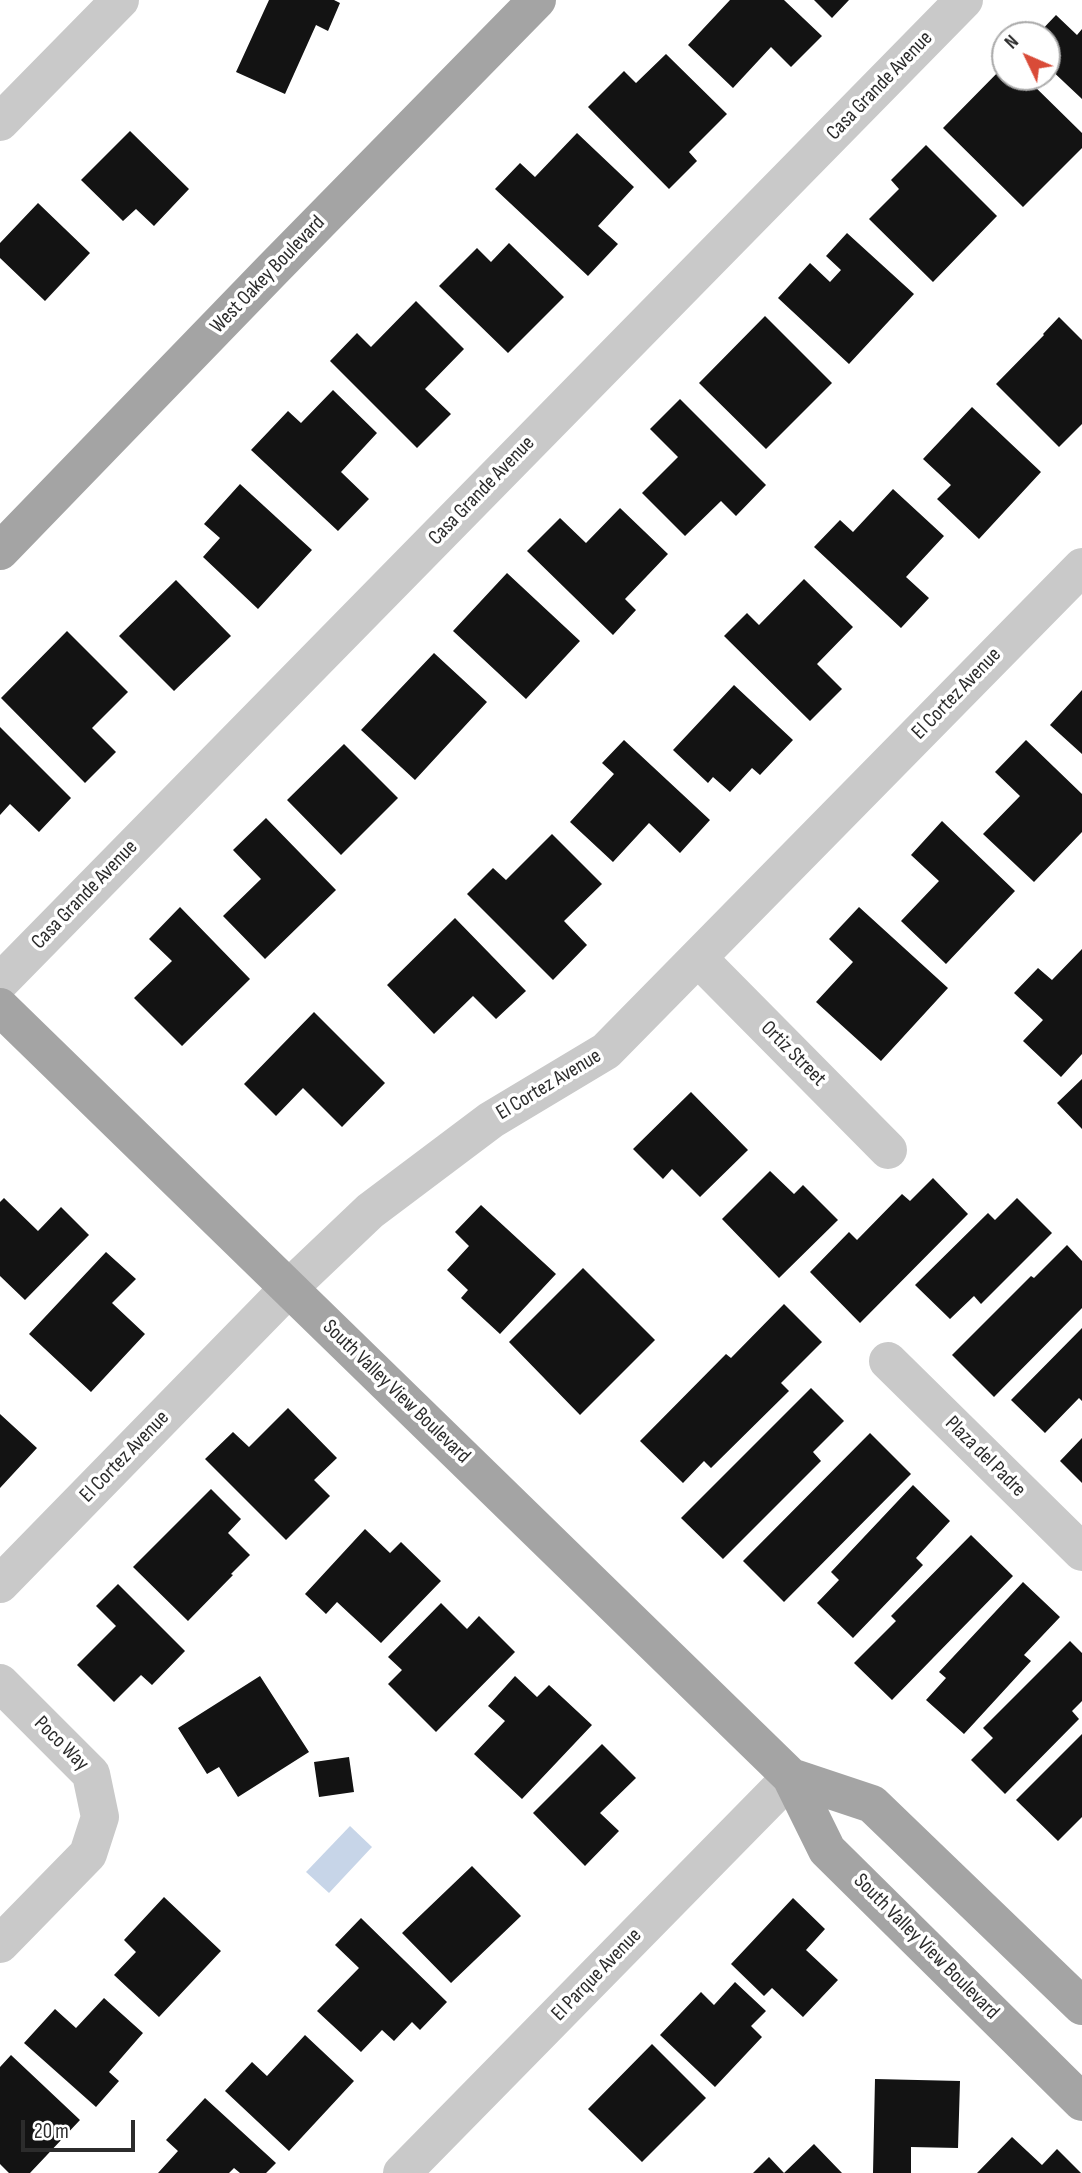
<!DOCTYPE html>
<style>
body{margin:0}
#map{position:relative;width:1082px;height:2173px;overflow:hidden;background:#fff;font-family:"Sofia Sans Condensed",sans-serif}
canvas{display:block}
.north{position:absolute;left:991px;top:21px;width:70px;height:70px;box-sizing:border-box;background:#fff;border:2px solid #ababab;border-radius:50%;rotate:314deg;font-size:19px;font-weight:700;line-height:28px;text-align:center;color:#2c2c2c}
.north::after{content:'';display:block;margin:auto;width:24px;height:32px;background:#d94b38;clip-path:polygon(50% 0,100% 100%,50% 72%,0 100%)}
.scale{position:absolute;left:21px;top:2120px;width:114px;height:32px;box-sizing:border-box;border:4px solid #2c2c2c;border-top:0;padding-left:9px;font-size:21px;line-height:24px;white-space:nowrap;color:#2c2c2c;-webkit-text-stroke:5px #fff;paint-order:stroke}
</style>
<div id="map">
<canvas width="1082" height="2173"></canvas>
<div class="north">N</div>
<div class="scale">20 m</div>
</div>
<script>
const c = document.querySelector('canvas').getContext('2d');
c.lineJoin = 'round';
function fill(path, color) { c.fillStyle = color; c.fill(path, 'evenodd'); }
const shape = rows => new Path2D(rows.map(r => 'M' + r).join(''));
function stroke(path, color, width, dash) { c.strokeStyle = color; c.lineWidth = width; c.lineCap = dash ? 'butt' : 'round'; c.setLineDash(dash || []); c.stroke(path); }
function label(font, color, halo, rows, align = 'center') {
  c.font = font + ' "Sofia Sans Condensed",sans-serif'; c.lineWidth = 7; c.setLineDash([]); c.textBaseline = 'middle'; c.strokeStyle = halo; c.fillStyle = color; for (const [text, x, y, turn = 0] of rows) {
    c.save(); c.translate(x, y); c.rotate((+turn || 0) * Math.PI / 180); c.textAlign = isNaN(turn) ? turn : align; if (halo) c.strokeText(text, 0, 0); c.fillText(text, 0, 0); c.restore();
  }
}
fill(shape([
 [350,1826,372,1847,329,1893,306,1872]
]), '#c7d5e8');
fill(shape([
 [269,0,334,0,340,3,328,31,316,25,285,94,236,72],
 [730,0,784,0,822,36,791,67,771,47,733,88,688,45],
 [814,0,849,0,832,18],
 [1056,15,1077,35,1082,29,1082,99,1047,66,1047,35,1037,35],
 [666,54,727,114,689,152,697,161,669,189,588,107,624,71,636,83],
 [1005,65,1005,77,1025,77,1082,133,1082,148,1023,207,943,128],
 [130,131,189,189,154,226,136,209,123,221,81,180],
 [577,133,634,187,598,226,618,244,588,276,495,189,520,163,535,177],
 [926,145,997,216,933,282,869,219,899,189,891,180],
 [38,203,90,253,45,301,0,258,0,243],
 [847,233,914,294,849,364,778,298,810,263,830,282,841,270,826,256],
 [509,243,564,297,508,353,439,286,477,248,491,262],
 [416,301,464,349,425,389,451,414,417,448,330,361,357,333,371,347],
 [765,316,832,383,766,449,699,383],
 [1059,317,1082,340,1082,424,1059,447,996,384,1044,335,1043,334],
 [333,390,377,433,341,472,369,499,338,531,251,450,288,411,301,423],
 [680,399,766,485,736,516,721,501,685,536,642,493,678,457,650,429],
 [972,407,1041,472,979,539,937,499,951,485,923,459],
 [240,484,312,550,258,609,203,557,220,538,204,524],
 [893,489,944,536,906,577,929,598,901,628,814,547,840,520,853,532],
 [620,508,668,554,625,599,636,610,613,635,527,551,560,518,586,543],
 [507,573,580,641,526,699,453,631],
 [804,579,853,627,817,664,842,689,810,721,724,636,747,613,759,625],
 [176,580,231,636,174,691,119,636],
 [67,631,128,692,92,728,116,752,85,783,1,698],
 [434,653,487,702,415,780,361,730],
 [734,685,793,740,760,775,752,768,730,792,713,777,708,783,673,750],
 [1082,690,1082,754,1050,725],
 [0,727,71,798,39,832,10,804,0,815],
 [624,740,710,820,680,853,649,823,613,862,570,822,614,774,602,763],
 [1026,740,1082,794,1082,832,1034,882,983,834,1020,796,995,772],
 [344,744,398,798,341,855,287,800],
 [266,818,336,890,265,959,223,916,261,879,233,850],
 [942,821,1015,891,946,964,901,921,939,881,911,855],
 [552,834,602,884,564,921,587,945,553,980,467,894,493,868,506,880],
 [180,907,250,979,182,1046,134,998,172,961,149,939],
 [859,907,948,988,881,1061,816,1002,853,962,829,939],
 [455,918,526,991,496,1019,473,996,434,1034,387,985],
 [1082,949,1082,1054,1061,1077,1023,1041,1043,1020,1014,993,1038,968,1052,980],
 [314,1012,385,1083,342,1127,303,1088,276,1116,244,1084],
 [1082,1079,1082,1129,1057,1103],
 [691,1092,748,1150,700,1197,672,1169,663,1179,633,1149],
 [770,1171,794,1194,803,1185,838,1220,779,1278,722,1219],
 [933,1178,968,1214,860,1323,810,1272,849,1232,857,1240,902,1194,910,1201],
 [4,1198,38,1231,61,1207,89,1235,25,1300,0,1276,0,1202],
 [1017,1198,1052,1233,981,1304,974,1296,950,1319,915,1285,988,1213,995,1220],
 [481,1205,556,1274,500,1334,461,1298,468,1290,447,1270,469,1246,455,1232],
 [1067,1245,1082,1261,1082,1308,994,1397,952,1355,1031,1276,1034,1278],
 [106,1252,136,1279,112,1303,145,1334,91,1392,29,1334],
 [583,1268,655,1340,580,1415,509,1342],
 [784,1304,822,1342,781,1383,789,1391,711,1468,704,1461,683,1483,640,1441,726,1354,731,1358],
 [1082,1328,1082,1401,1079,1398,1045,1433,1011,1400],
 [811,1388,844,1421,813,1452,821,1461,723,1559,681,1518],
 [288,1408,337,1458,314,1480,330,1496,286,1540,205,1459,233,1432,249,1447],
 [0,1414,37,1448,0,1488],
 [870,1433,911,1474,784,1602,743,1561],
 [1082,1438,1082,1483,1060,1461],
 [913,1485,950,1521,916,1558,923,1565,853,1638,817,1603,839,1580,831,1572],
 [211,1489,241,1519,228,1533,250,1555,231,1574,233,1575,188,1621,133,1567],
 [365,1529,390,1553,401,1542,441,1581,381,1643,337,1602,326,1614,305,1594],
 [971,1535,1013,1576,892,1700,854,1663,896,1621,891,1616],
 [1023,1582,1060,1617,1024,1655,1031,1661,964,1734,926,1700,946,1678,939,1672],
 [118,1584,185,1651,152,1685,141,1675,114,1702,77,1665,116,1626,96,1606],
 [441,1603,467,1629,479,1616,515,1652,436,1732,388,1684,402,1670,388,1657],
 [1070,1641,1082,1653,1082,1701,1072,1711,1079,1719,1005,1794,971,1760,993,1738,983,1728],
 [260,1676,309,1752,238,1797,219,1767,207,1774,178,1728],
 [515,1676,537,1697,549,1685,592,1725,522,1799,474,1754,505,1721,488,1706],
 [1082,1734,1082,1817,1058,1841,1016,1800],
 [602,1744,636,1778,600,1813,619,1831,585,1866,533,1813],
 [349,1757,354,1792,319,1797,314,1762],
 [472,1866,521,1916,451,1983,402,1933],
 [164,1897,221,1951,159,2017,114,1975,136,1952,124,1940],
 [793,1898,825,1929,806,1950,838,1980,803,2017,772,1988,764,1996,731,1964],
 [361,1918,447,2002,420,2030,412,2022,394,2041,382,2030,361,2052,317,2011,359,1968,335,1945],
 [735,1982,766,2011,751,2026,762,2037,715,2087,660,2035,701,1992,714,2005],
 [104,1998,143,2033,109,2072,119,2081,96,2107,24,2043,55,2009,76,2028],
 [305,2035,354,2081,289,2151,225,2091,252,2062,267,2076],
 [652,2044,706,2098,642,2162,588,2109],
 [11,2055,80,2120,30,2173,9,2173,0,2164,0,2067],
 [875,2079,960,2081,958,2148,911,2147,911,2173,873,2173],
 [205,2098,276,2163,266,2173,240,2173,234,2168,229,2173,158,2173,178,2151,166,2140],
 [1012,2137,1042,2165,1057,2149,1081,2173,977,2173],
 [814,2144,842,2173,784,2173],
 [769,2157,784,2173,753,2173]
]), '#131313');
stroke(shape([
 [0,122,120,0],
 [698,958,888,1150],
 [0,982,964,0],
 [888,1361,1082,1552],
 [0,1584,289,1288,370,1211,491,1120,606,1051,1082,567],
 [0,1683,91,1774,100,1817,88,1854,0,1944],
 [402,2173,791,1777]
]), '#c9c9c9', 38);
stroke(shape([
 [0,551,272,270,537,0],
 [0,1007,791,1777,827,1850,1082,2102],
 [791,1777,872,1804,1082,2006]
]), '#a4a4a4', 38);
label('21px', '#2c2c2c', '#fff', [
 ["Casa Grande Avenue",880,86,-46],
 ["West Oakey Boulevard",268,275,-46],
 ["Casa Grande Avenue",482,491,-46],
 ["El Cortez Avenue",957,694,-46],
 ["Casa Grande Avenue",85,895,-46],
 ["Ortiz Street",793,1054,45],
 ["El Cortez Avenue",549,1085,-31],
 ["South Valley View Boulevard",396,1392,44],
 ["El Cortez Avenue",125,1457,-46],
 ["Plaza del Padre",985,1457,45],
 ["Poco Way",61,1744,45],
 ["South Valley View Boulevard",926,1947,45],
 ["El Parque Avenue",597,1975,-46]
]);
</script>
